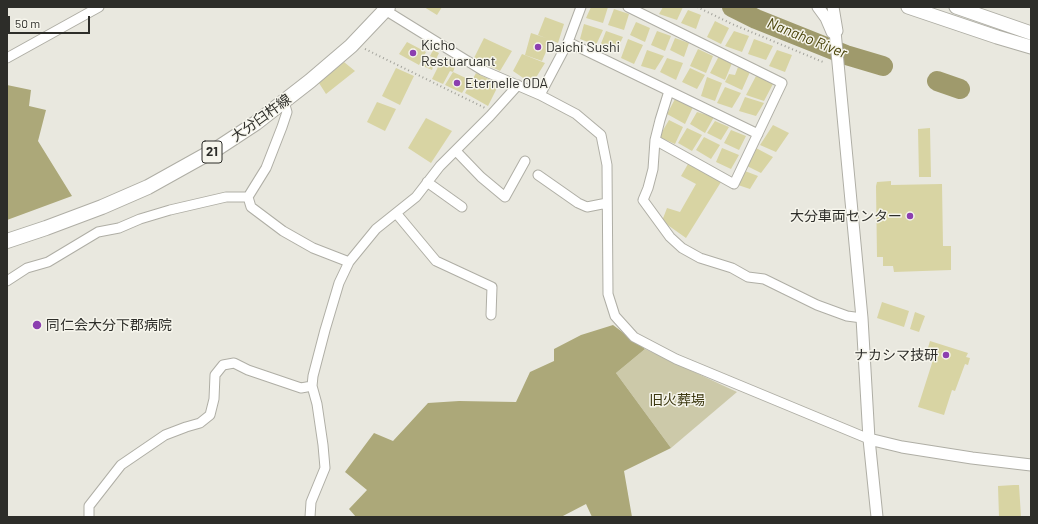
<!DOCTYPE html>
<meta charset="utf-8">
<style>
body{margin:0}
#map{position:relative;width:1038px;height:524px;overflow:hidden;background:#e9e8df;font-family:Barlow,sans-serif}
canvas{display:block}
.frame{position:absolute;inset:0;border:8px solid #2d2d29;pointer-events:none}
.scale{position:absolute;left:8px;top:16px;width:82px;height:18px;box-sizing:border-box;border:2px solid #2d2d29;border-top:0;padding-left:5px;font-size:12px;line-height:14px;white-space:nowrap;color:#2d2d29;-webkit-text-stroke:3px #f6f5ec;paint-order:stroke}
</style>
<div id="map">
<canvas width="1038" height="524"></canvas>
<div class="frame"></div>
<div class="scale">50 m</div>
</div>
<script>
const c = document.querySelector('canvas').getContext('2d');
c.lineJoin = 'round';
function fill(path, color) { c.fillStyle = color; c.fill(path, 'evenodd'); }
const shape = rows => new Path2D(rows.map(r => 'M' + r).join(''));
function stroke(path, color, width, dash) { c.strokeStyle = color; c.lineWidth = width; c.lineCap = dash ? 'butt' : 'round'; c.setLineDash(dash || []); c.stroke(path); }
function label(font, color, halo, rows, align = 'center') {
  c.font = font + ' Barlow,"Noto Sans JP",sans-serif'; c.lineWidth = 3; c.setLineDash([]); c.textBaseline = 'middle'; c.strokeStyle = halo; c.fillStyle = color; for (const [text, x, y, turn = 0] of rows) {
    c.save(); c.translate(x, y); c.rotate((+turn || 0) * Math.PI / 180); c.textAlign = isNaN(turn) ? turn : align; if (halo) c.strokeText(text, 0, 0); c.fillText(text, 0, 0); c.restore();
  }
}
fill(shape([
 [645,349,737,392,671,448,616,373]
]), '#ccc9a9');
fill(shape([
 [7,85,31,90,29,106,46,110,38,141,72,196,7,220],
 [613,325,645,349,616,373,671,448,624,471,632,517,592,517,586,504,561,517,356,517,349,509,367,490,345,472,374,433,393,441,428,403,459,401,516,402,530,372,554,361,554,349,581,335]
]), '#aca879');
stroke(shape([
 [732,7,756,19,846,55,883,66],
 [937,81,960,89]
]), '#9f9a6c', 20);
fill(shape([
 [424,7,442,7,437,15],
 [591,7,608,7,603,23,586,18],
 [663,7,683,7,677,20,659,14],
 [614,9,629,14,624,30,608,25],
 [688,10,701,15,696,29,681,23],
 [545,17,564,24,558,43,551,40,542,61,525,55,531,33,546,38,538,35],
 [715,21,729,28,721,44,707,37],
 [636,22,650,28,645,42,630,35],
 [584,24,603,30,596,45,580,39],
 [606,31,623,37,616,51,600,46],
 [657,31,671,36,665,51,651,45],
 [734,31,749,36,742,52,725,46],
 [484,38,512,51,500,71,474,58],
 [675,38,689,43,684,57,670,50],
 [628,39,643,45,634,64,621,58],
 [754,39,773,46,766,60,748,54],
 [407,42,426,52,419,65,399,54],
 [698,49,713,56,706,73,690,66],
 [433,50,439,53,436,59,430,56],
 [647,50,664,56,655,70,641,66],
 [777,50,792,55,785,72,769,66],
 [522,54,545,63,532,84,513,71],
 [719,56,732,63,725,80,710,73],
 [443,57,456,64,453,72,450,71,443,84,432,79],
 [427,58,435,62,432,70,423,66],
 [667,58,683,63,676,80,660,72],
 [344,62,355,71,326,94,319,83],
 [738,67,750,72,742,90,725,82,729,74,735,75],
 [396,68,414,76,400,105,382,96],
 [690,68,705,75,697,89,682,82],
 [453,72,470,80,462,93,445,85],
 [476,73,499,84,488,106,465,93],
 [756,76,774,82,764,101,746,95],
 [707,77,722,83,715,101,701,96],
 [725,87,741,93,732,108,717,103],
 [745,97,764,103,756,116,739,111],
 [675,99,693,107,685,124,667,114],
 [377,102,396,109,385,131,367,122],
 [697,112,714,117,705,133,690,124],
 [426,118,452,131,431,163,408,148],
 [669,120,683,127,675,144,659,137],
 [715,121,729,127,721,140,707,133],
 [773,125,789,133,776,152,760,145],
 [687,128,702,135,692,151,678,143],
 [930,128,931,177,919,177,918,129],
 [731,130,746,136,739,150,724,143],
 [704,137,720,145,711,159,696,150],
 [722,148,739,155,731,169,716,162],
 [756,148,773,157,761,173,747,166],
 [688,164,721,182,686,238,662,221,667,208,680,212,696,184,681,176],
 [745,171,758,176,750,189,738,185],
 [891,181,891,185,942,184,943,246,951,246,951,270,894,272,893,266,883,266,883,257,877,257,876,186,877,182],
 [882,302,909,311,904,327,877,318],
 [915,312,925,316,919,332,910,329],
 [930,341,968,353,966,357,970,358,968,365,965,364,955,391,952,390,944,415,918,407,933,360,925,358],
 [1014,485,1019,485,1021,517,999,517,998,486]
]), '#d8d4a3');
const minor = shape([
 [628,7,782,83,734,184,655,140],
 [385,10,482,70,540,95,576,114,601,135,607,165,608,294,615,316,634,337,676,359,869,439],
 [568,42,758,134],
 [7,58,99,7],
 [669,91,660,120,655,140,653,169,648,188,643,200,670,237,682,248,700,258,732,268,748,277,764,279,817,305,847,316,862,318],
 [540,95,568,42,581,7],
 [456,151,481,177,505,197,525,161],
 [538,175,578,203,587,207,607,203],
 [427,182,462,207],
 [248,197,251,207,283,231,313,248,349,262],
 [396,213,436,261,492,287,491,315],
 [7,281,27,268,48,262,98,232,119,228,140,219,170,210,226,197,248,197,266,168,282,127,287,112,284,102],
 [89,517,89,506,121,465,165,435,186,427,200,423,210,415,214,399,215,375,223,365,234,363,248,370,301,388,312,386,313,376,325,330,339,283,349,262,376,229,416,197,440,166,490,116,518,85],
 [310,517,311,502,325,468,323,445,317,404,312,386]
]);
const tertiary = shape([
 [818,7,826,18,832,32,837,31,833,7],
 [835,31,862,318,869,439,877,517],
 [869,439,902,447,972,458,1031,465]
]);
const secondary = shape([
 [908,7,997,37,1031,47],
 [956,7,1031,33]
]);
const primary = shape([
 [7,241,46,228,102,207,148,187,218,148,256,123,310,81,351,46,388,7]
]);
stroke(minor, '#afaea5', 11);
stroke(tertiary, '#afaea5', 13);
stroke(secondary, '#afaea5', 15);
stroke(primary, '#afaea5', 16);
stroke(shape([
 [697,7,732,24,823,62],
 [365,49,485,108]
]), '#a1a19a', 2, [1, 3]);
stroke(minor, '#fff', 9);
stroke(tertiary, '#fff', 11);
stroke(secondary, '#fff', 13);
stroke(primary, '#fff', 14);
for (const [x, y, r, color] of [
 [538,47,4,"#8c3fb0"],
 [413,53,4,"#8c3fb0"],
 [457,83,4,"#8c3fb0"],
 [910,216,4,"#8c3fb0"],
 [37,325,5,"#8c3fb0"],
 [946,355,4,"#8c3fb0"]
]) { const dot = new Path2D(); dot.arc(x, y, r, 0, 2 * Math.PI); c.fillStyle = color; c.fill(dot); stroke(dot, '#f6f5ec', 1.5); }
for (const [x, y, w] of [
 [212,152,20]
]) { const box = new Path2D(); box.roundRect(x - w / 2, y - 11, w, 22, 3); c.fillStyle = '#f6f5ec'; c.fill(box); stroke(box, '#2d2d29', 1); }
label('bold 13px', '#2d2d29', null, [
 ["21",212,152]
]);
label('14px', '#2d2d29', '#f6f5ec', [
 ["Kicho",421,45],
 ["Restuaruant",421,61],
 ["Daichi Sushi",546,47],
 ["Eternelle ODA",465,83],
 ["大分車両センター",902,216,"right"],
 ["同仁会大分下郡病院",46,325],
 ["ナカシマ技研",938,355,"right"]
], 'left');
label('14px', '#2d2d29', '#f6f5ec', [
 ["大分臼杵線",261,118,-36]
]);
label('14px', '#3c3811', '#f6f5ec', [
 ["旧火葬場",677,400]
]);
label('italic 15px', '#4b450b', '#f6f5ec', [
 ["Nanaho River",807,38,22]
]);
</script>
